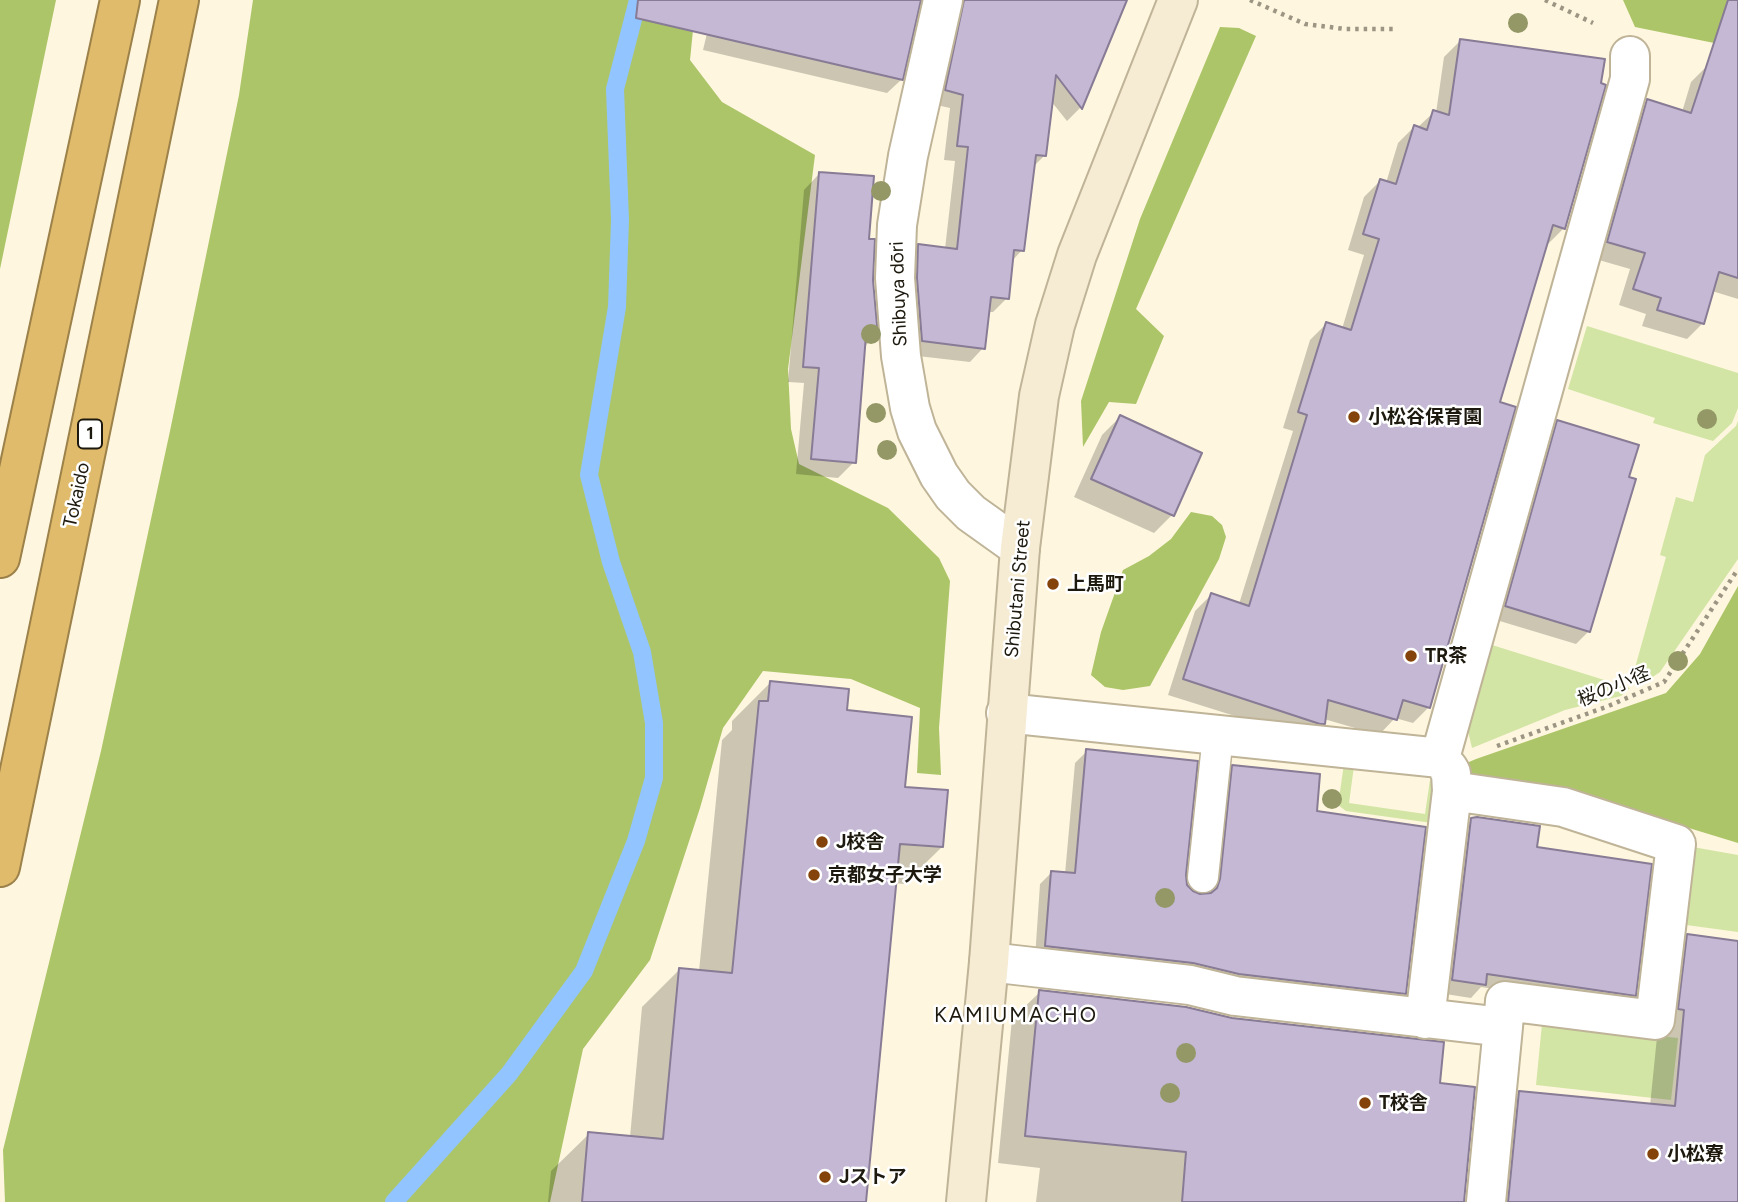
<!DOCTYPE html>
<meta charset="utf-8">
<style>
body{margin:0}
canvas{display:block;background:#fef6de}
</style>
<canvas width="1738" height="1202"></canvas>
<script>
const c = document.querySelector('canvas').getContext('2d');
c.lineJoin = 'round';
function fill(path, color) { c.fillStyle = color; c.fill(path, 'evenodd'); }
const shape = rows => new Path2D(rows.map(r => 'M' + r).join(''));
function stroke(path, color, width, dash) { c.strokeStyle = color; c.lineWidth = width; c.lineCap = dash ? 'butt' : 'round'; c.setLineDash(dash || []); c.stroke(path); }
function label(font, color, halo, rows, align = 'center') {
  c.font = font + ' Figtree,"Noto Sans JP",sans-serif'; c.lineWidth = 5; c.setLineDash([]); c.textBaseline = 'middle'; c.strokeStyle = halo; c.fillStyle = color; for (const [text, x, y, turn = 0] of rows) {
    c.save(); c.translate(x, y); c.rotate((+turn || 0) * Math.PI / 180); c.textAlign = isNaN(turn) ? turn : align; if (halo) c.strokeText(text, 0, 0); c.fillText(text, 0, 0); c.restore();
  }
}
fill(shape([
 [1587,326,1738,373,1738,408,1732,423,1713,441,1653,423,1655,418,1568,389],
 [1738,421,1738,559,1660,672,1644,683,1631,682,1666,557,1660,555,1676,497,1693,502,1705,455,1736,426],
 [1492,645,1630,688,1621,696,1565,710,1472,748,1468,731],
 [1344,764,1354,766,1349,803,1425,814,1430,780,1437,788,1432,823,1346,811,1338,805],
 [1687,846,1738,855,1738,932,1679,924],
 [1542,1024,1678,1038,1671,1100,1536,1085]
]), '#d2e5a4');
fill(shape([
 [0,0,56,0,0,269],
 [253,0,696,0,690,60,722,102,815,155,788,369,791,429,799,464,888,508,939,558,950,581,939,728,941,775,917,773,920,708,851,679,763,671,723,728,700,808,650,960,583,1049,550,1202,5,1202,3,1150,101,751,170,431,239,95],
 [1623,0,1738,0,1729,46,1635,27],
 [1220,27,1239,28,1256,36,1136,309,1164,336,1136,404,1109,402,1083,447,1081,401,1140,219],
 [1191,512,1212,516,1222,525,1226,537,1219,559,1150,686,1123,690,1105,687,1091,675,1101,632,1123,570,1149,556,1171,539],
 [1738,586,1738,843,1666,821,1475,775,1469,771,1469,762,1476,759,1666,693,1700,654]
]), '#acc568');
fill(shape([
 [715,0,919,0,901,80,887,93,703,50],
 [946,0,1125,0,1080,108,1067,121,1051,101,1045,155,1032,168,1022,250,1011,262,1007,298,993,312,988,312,983,348,970,362,909,355,905,260,919,246,945,249,955,161,944,160,950,108,932,104],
 [1738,0,1738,299,1712,291,1703,323,1687,339,1642,326,1646,314,1619,305,1630,269,1592,258,1632,117,1648,101,1682,112,1691,82,1707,66],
 [1460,41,1564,228,1548,244,1546,244,1498,403,1429,707,1413,723,1395,718,1379,735,1324,719,1324,723,1308,739,1168,695,1195,611,1211,595,1239,604,1293,431,1283,428,1310,340,1326,324,1342,329,1364,255,1348,250,1364,197,1380,181,1386,183,1398,143,1414,127,1417,128,1434,112,1436,113,1444,57],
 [819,174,867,240,876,335,863,348,854,462,838,478,796,474,804,383,788,382,804,190],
 [1120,417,1172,515,1154,533,1074,497,1102,435],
 [1558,422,1627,478,1589,631,1576,644,1493,619,1545,435],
 [770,683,845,712,903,788,942,847,904,884,894,883,864,1202,548,1202,551,1171,589,1134,630,1137,642,1007,680,969,699,971,722,740,732,730,732,721],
 [1087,751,1184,875,1186,885,1192,893,1200,896,1209,893,1222,778,1233,767,1315,813,1404,993,1393,1005,1035,958,1040,884,1052,872,1065,874,1075,763],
 [1472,819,1535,849,1634,995,1621,1008,1481,987,1471,998,1439,993,1458,833],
 [1688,935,1738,942,1738,1202,1484,1202,1492,1120,1519,1092,1650,1106,1657,1037,1660,963],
 [1040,992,1438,1085,1463,1202,1036,1202,1040,1168,998,1163,1012,1019]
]), '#0003');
stroke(shape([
 [394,1202,509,1074,584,971,636,841,654,778,654,723,642,652,611,562,589,475,617,307,620,220,615,89,638,0]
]), '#92c5ff', 18);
const building = shape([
 [638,0,921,0,903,80,636,18,638,0],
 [964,0,1127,0,1082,109,1056,75,1046,156,1036,155,1024,251,1014,250,1009,299,991,297,985,349,922,341,917,278,918,244,957,249,968,147,957,146,963,95,945,90,964,0],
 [1728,0,1738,0,1738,278,1719,272,1704,324,1657,310,1661,298,1633,289,1645,253,1607,242,1647,99,1691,113,1728,0],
 [1460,39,1605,59,1601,83,1606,85,1565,229,1553,225,1500,402,1516,407,1430,708,1403,700,1397,720,1328,700,1325,724,1320,724,1183,679,1211,593,1249,606,1307,415,1298,412,1326,322,1351,330,1379,239,1363,234,1380,179,1396,184,1414,125,1427,130,1433,110,1449,115,1460,39],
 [819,172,874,176,869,239,875,239,873,280,878,336,866,335,856,463,811,459,819,368,803,367,819,172],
 [1120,415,1202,453,1174,516,1091,479,1120,415],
 [1557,420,1639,445,1629,477,1636,479,1590,632,1505,606,1557,420],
 [770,681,849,689,847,710,912,717,905,787,948,790,943,847,900,844,866,1202,582,1202,588,1132,663,1139,679,968,732,973,759,701,768,701,770,681],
 [1086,749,1198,761,1186,875,1187,885,1193,891,1200,894,1211,893,1217,888,1220,879,1232,765,1320,774,1317,811,1426,827,1406,994,1239,974,1193,963,1045,946,1051,871,1075,873,1086,749],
 [1477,817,1540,826,1537,847,1652,864,1636,996,1487,974,1486,985,1452,980,1471,818,1477,817],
 [1687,934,1738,941,1738,1202,1508,1202,1519,1091,1675,1106,1684,1010,1678,1009,1687,934],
 [1039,990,1186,1007,1232,1018,1444,1042,1440,1083,1475,1087,1464,1202,1182,1202,1186,1152,1025,1136,1039,990]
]);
fill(building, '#c4b8d4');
stroke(building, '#877b95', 2);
const lane = shape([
 [1203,877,1218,735]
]);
const street = shape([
 [943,0,908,156,897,225,895,278,901,356,910,408,917,431,939,475,953,495,971,513,1020,548],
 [1006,713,1440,758,1630,79,1630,56],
 [1452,791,1563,807,1676,844,1655,1020,1505,1001,1503,1027],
 [989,962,1190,985,1235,996,1503,1027,1486,1202],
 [1425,1019,1452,791,1451,773,1448,768]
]);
const secondary = shape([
 [966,1202,989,962,1020,548,1039,396,1055,325,1077,255,1178,0]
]);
const highway = shape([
 [0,558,120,0],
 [0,867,179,0]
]);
stroke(lane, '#bfb498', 33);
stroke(street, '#bfb498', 42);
stroke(secondary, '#bfb498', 42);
stroke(highway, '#9c824a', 42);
stroke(shape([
 [1250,0,1305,24,1345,29,1393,29],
 [1545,0,1593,23],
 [1497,746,1606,707,1664,682,1738,569]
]), '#9c9583', 4.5, [3.5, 5]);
stroke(lane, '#fff', 30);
stroke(street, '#fff', 38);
stroke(secondary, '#f6ebd3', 38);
stroke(highway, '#e0bb6b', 38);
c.fillStyle = '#939866';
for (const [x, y] of [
 [1518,23],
 [881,191],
 [871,334],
 [876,413],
 [1707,419],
 [887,450],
 [1678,661],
 [1332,799],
 [1165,898],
 [1186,1053],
 [1170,1093]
]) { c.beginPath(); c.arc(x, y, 10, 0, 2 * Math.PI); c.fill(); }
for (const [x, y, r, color] of [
 [1354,417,7,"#83430b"],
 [1053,584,7,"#83430b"],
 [1411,656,7,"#83430b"],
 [822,842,7,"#83430b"],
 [814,875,7,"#83430b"],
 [1365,1103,7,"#83430b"],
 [1653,1154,7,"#83430b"],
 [825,1177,7,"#83430b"]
]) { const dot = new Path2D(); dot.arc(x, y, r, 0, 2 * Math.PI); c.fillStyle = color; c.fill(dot); stroke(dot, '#fff', 2.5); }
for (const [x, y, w] of [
 [90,434,24]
]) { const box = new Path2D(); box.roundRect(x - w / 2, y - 14.5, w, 29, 5); c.fillStyle = '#fff'; c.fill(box); stroke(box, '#1d190e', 2); }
label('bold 18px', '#1d190e', null, [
 ["1",90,434]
]);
label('19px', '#1d190e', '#fff', [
 ["Shibuya dōri",899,294,-92],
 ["Tokaido",77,495,-78],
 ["Shibutani Street",1018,589,-85],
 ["桜の小径",1614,687,-22]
]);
label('bold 19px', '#1d190e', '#fff', [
 ["小松谷保育園",1368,417],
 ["上馬町",1067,584],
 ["TR茶",1425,656],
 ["J校舎",836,842],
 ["京都女子大学",828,875],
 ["T校舎",1379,1103],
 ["小松寮",1667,1154],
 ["Jストア",839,1177]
], 'left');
c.letterSpacing = '2px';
label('21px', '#1d190e', '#fff', [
 ["KAMIUMACHO",1016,1016]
]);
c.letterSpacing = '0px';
</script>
